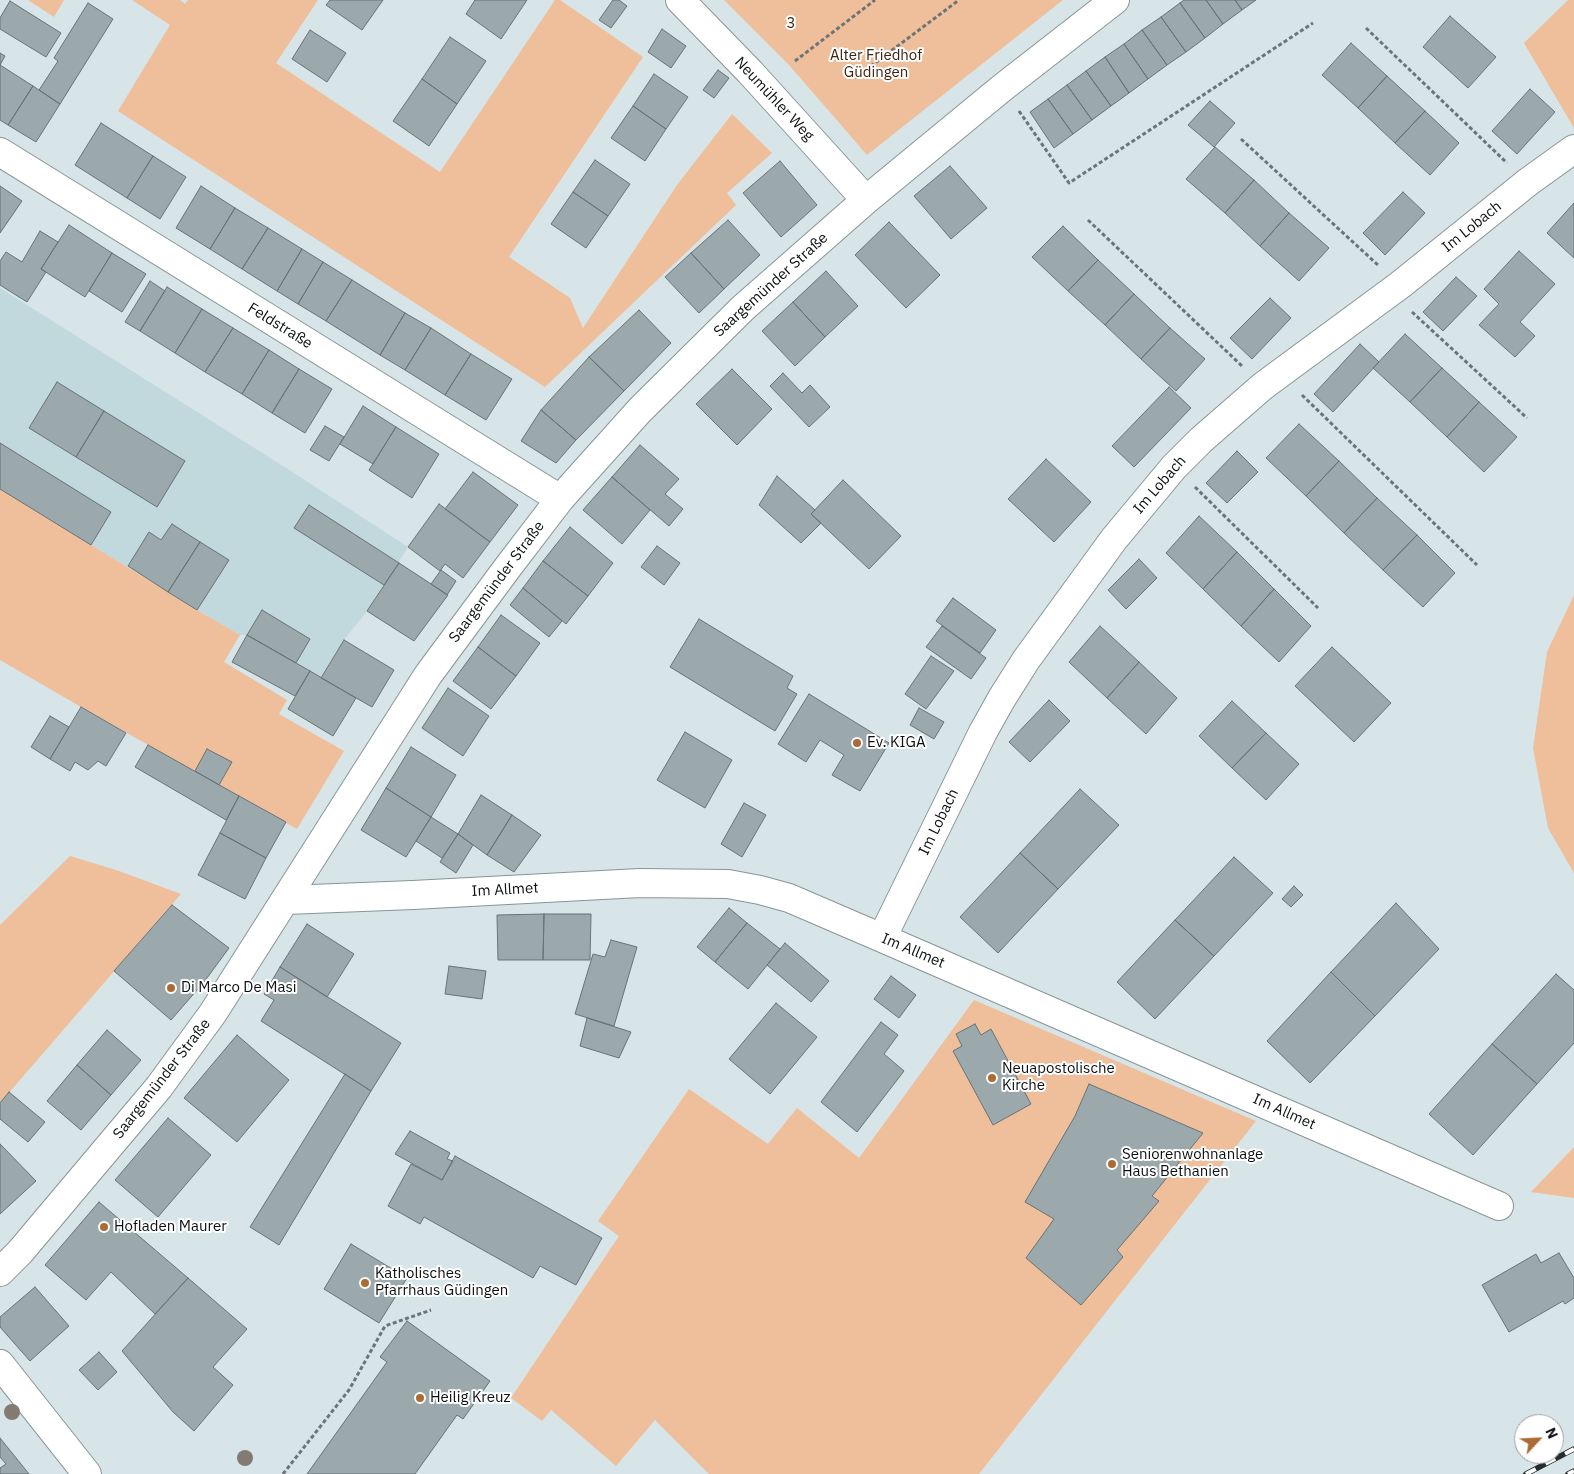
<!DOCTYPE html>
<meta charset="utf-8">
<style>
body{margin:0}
#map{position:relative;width:1574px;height:1474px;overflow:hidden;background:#d7e5e8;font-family:"IBM Plex Sans",sans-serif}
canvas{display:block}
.north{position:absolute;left:1514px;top:1414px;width:50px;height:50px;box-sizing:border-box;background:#fff;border:1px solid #9e9fa0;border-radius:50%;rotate:65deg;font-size:14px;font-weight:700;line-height:20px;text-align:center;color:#0c1011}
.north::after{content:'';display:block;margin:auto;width:18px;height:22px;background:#ac6b35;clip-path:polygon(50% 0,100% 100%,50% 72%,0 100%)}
</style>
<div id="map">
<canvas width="1574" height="1474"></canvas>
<div class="north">N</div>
</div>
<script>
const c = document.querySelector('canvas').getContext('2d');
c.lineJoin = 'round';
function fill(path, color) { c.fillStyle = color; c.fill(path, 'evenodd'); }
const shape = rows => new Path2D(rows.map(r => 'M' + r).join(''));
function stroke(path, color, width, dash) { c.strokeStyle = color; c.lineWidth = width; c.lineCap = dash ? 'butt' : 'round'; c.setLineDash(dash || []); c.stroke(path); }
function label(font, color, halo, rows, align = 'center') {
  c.font = font + ' "IBM Plex Sans",sans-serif'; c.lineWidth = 4; c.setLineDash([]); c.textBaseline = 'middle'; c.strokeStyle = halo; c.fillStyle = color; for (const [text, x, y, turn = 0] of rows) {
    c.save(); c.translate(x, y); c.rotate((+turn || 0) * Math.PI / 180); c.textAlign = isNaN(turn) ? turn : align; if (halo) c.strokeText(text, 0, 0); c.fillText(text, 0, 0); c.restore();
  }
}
fill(shape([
 [0,288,283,466,408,547,367,611,344,640,321,678,247,635,240,635,197,610,0,489]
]), '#c1d8dc');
fill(shape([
 [28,0,64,0,54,17],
 [132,0,180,0,185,4,188,0,318,0,276,63,440,172,555,0,560,0,643,57,509,257,570,298,583,328,677,185,732,114,772,153,727,193,736,205,545,387,118,111,170,25],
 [724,0,1063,0,867,155,789,65],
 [1568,0,1574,0,1574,128,1524,43],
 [0,489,197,610,240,635,224,662,287,700,279,714,344,751,297,829,81,707,0,660],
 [1574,595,1574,873,1548,828,1533,748,1547,652],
 [70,856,119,871,181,894,0,1103,0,925],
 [974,1000,1256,1121,979,1474,709,1474,655,1420,616,1466,551,1410,542,1421,511,1398,619,1236,598,1221,689,1089,768,1144,797,1108,859,1158],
 [1574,1147,1574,1198,1531,1192]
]), '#efbe9b');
const building = shape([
 [330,0,383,0,362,30,326,5,330,0],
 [475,0,527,0,501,39,466,14,475,0],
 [613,0,619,0,627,6,611,28,599,20,613,0],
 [1184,0,1206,0,1223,24,1205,38,1180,3,1184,0],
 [1206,0,1235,0,1242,10,1223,24,1206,0],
 [1235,0,1256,0,1242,10,1235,0],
 [10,1,61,33,46,57,0,29,0,18,10,1],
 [88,3,113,19,60,104,39,90,58,61,54,58,88,3],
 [1180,3,1205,38,1186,52,1161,17,1180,3],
 [1450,16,1496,57,1468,88,1423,47,1450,16],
 [1161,17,1186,52,1167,65,1142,30,1161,17],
 [662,29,686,46,671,68,648,52,662,29],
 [310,30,346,53,327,82,292,59,310,30],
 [1142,30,1167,65,1148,79,1124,44,1142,30],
 [450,37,486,61,457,104,422,79,450,37],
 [1351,43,1387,76,1358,108,1322,75,1351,43],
 [1124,44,1148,79,1129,93,1105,57,1124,44],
 [0,53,5,56,0,65,0,53],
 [1105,57,1129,93,1111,106,1086,71,1105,57],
 [0,65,33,86,8,125,0,120,0,65],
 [718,70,729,78,714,98,703,90,718,70],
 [1086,71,1111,106,1092,120,1067,85,1086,71],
 [654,74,688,97,666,129,633,106,654,74],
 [1387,76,1425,111,1395,143,1358,108,1387,76],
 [422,79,457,104,429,146,393,121,422,79],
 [1067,85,1092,120,1073,134,1048,99,1067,85],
 [33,86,60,104,36,142,8,125,33,86],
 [1530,89,1555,112,1517,154,1492,131,1530,89],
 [1048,99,1073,134,1054,148,1030,112,1048,99],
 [1210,101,1235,123,1214,147,1188,125,1210,101],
 [633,106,666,129,645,161,611,138,633,106],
 [1425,111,1459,143,1430,175,1395,143,1425,111],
 [101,123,153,156,127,198,75,165,101,123],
 [1215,147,1254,180,1225,213,1186,179,1215,147],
 [153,156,186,177,160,219,127,198,153,156],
 [595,160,630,184,608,216,573,192,595,160],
 [780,161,817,205,781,237,743,193,780,161],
 [950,166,987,208,951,239,914,196,950,166],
 [1254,180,1289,213,1260,246,1225,213,1254,180],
 [0,186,22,201,0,233,0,186],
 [201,186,235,208,210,249,176,228,201,186],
 [573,192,608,216,586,248,551,224,573,192],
 [1403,192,1425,213,1385,255,1363,233,1403,192],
 [1574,203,1574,258,1547,233,1574,203],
 [235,208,268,228,242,269,210,249,235,208],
 [1289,213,1329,248,1299,281,1260,246,1289,213],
 [728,220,760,255,724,289,691,253,728,220],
 [889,222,940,275,906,308,855,255,889,222],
 [69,225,112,253,85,297,41,269,69,225],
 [1063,226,1098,260,1068,291,1032,257,1063,226],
 [268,228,302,249,277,291,242,269,268,228],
 [40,231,58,242,41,269,46,272,27,302,0,285,0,261,6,252,22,262,40,231],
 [302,249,323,262,298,304,277,291,302,249],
 [1519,251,1555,284,1520,322,1535,336,1515,357,1479,325,1499,304,1484,289,1519,251],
 [112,253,146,274,122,312,89,291,112,253],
 [691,253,724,289,699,313,665,277,691,253],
 [1098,260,1134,294,1105,325,1068,291,1098,260],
 [323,262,352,280,326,321,298,304,323,262],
 [826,271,858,306,825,337,793,302,826,271],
 [1456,277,1477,296,1443,331,1423,312,1456,277],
 [352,280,405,313,380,355,326,321,352,280],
 [150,281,165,291,140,331,125,322,150,281],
 [167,287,202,309,175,353,140,331,167,287],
 [1134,294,1170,328,1141,359,1105,325,1134,294],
 [1270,298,1291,318,1252,359,1230,338,1270,298],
 [793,302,825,337,795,366,762,331,793,302],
 [202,309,233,328,205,372,175,353,202,309],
 [639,310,671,343,624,391,589,357,639,310],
 [405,313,431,328,405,370,380,355,405,313],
 [233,328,269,350,242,394,205,372,233,328],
 [431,328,471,354,445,395,405,370,431,328],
 [1170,328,1205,359,1176,391,1141,359,1170,328],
 [1405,334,1442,368,1410,402,1373,368,1405,334],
 [1360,344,1379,362,1333,412,1314,394,1360,344],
 [269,350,299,369,272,413,242,394,269,350],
 [471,354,512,379,486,420,445,395,471,354],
 [589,357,624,391,576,440,541,410,589,357],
 [1442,368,1479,402,1447,437,1410,402,1442,368],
 [299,369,332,389,305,433,272,413,299,369],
 [732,369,772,409,737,445,696,404,732,369],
 [783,373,802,393,810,385,830,407,809,427,770,386,783,373],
 [57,382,104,411,76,457,29,428,57,382],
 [1169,387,1191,408,1134,467,1112,446,1169,387],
 [1479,402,1517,437,1484,472,1447,437,1479,402],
 [363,406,396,427,373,464,340,444,363,406],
 [541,410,576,440,556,463,521,441,541,410],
 [104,411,185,461,157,507,76,457,104,411],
 [1299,424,1339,461,1306,496,1266,458,1299,424],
 [325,426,344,437,329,461,310,450,325,426],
 [396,427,439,454,412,498,369,470,396,427],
 [0,443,111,512,91,545,0,489,0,443],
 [640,445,679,479,665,494,683,509,669,526,612,477,640,445],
 [1237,451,1258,472,1227,503,1206,483,1237,451],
 [1046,459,1091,502,1054,542,1008,499,1046,459],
 [1339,461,1377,498,1344,533,1306,496,1339,461],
 [473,472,518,505,490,542,445,509,473,472],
 [777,476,815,510,811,514,821,523,801,543,759,505,777,476],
 [612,477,650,510,622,544,583,510,612,477],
 [843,480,901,536,869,569,811,514,843,480],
 [1377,498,1417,535,1383,570,1344,533,1377,498],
 [439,504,490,542,463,578,445,564,440,571,408,547,439,504],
 [309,505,399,563,384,585,294,528,309,505],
 [1199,516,1237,552,1203,589,1166,553,1199,516],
 [172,524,200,542,168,592,128,566,149,532,161,540,172,524],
 [570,527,613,563,588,596,543,561,570,527],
 [1417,535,1455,573,1423,607,1383,570,1417,535],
 [200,542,229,560,197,610,168,592,200,542],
 [657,546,680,563,664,585,641,567,657,546],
 [1237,552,1274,589,1241,626,1203,589,1237,552],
 [1139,559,1157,578,1126,609,1108,590,1139,559],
 [543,561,588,596,566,624,523,588,543,561],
 [399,563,448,595,414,641,367,611,399,563],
 [441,570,456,581,447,595,431,584,441,570],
 [523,588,562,621,549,637,510,605,523,588],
 [1274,589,1311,626,1279,662,1241,626,1274,589],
 [953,598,996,630,980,653,936,621,953,598],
 [262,610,310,639,296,663,247,635,262,610],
 [501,615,540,643,516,676,478,647,501,615],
 [699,619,793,676,787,688,797,694,775,731,670,667,699,619],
 [942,626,986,658,971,679,926,647,942,626],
 [1100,626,1139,662,1107,698,1069,662,1100,626],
 [247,635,310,671,295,696,232,662,247,635],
 [344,640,394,670,372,707,321,678,344,640],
 [478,647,516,676,491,709,453,681,478,647],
 [1332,647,1391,703,1354,742,1295,686,1332,647],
 [931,656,954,671,926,709,905,694,931,656],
 [1139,662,1177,698,1146,734,1107,698,1139,662],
 [310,671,356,698,333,736,288,709,310,671],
 [448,688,489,716,463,756,422,728,448,688],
 [809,694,889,743,860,791,832,775,844,755,820,740,806,762,778,744,809,694],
 [1049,700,1070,721,1030,762,1009,742,1049,700],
 [1232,701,1266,733,1232,768,1199,736,1232,701],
 [81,707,126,733,106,766,98,761,88,770,75,762,70,771,50,759,81,707],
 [919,708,944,722,934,739,910,725,919,708],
 [50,716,69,727,50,759,31,747,50,716],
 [685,732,732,760,705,808,657,780,685,732],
 [1266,733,1299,764,1266,800,1232,768,1266,733],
 [148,745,239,796,226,820,135,767,148,745],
 [411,747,456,775,431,817,386,788,411,747],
 [207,749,232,762,219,785,195,771,207,749],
 [386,788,431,817,406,857,361,830,386,788],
 [1080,789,1119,825,1058,889,1020,853,1080,789],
 [481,795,512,815,487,855,458,834,481,795],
 [239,796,286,822,266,858,220,833,239,796],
 [744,803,766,815,742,857,721,844,744,803],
 [512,815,541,835,514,872,487,855,512,815],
 [431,817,458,834,442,858,416,841,431,817],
 [220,833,266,858,245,899,198,875,220,833],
 [458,834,473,845,456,873,440,862,458,834],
 [1020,853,1058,889,998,953,960,917,1020,853],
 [1234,857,1273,893,1214,956,1175,920,1234,857],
 [1294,886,1303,895,1291,907,1282,899,1294,886],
 [1396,903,1439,949,1375,1016,1331,972,1396,903],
 [172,905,229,948,204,982,171,1020,114,971,172,905],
 [729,908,747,923,715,962,697,947,729,908],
 [544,914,543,960,498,960,497,915,544,914],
 [544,914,591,914,590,960,543,960,544,914],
 [1175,920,1214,956,1155,1019,1117,982,1175,920],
 [747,923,780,949,748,989,715,962,747,923],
 [307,924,354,954,327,997,280,967,307,924],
 [611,940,637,947,614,1026,575,1014,593,954,605,957,611,940],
 [785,943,829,981,811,1002,767,965,785,943],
 [449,966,486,971,482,999,445,994,449,966],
 [280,967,401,1043,371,1091,261,1021,274,1000,264,994,280,967],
 [1331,972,1375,1016,1310,1083,1267,1041,1331,972],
 [1556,974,1574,990,1574,1043,1537,1084,1492,1044,1556,974],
 [891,976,916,995,899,1018,874,999,891,976],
 [776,1003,817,1037,770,1094,729,1059,776,1003],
 [587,1018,631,1032,619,1058,580,1046,587,1018],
 [881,1022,898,1035,884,1054,904,1071,857,1132,821,1102,881,1022],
 [975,1024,981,1035,991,1029,1031,1104,993,1125,953,1051,962,1046,956,1034,975,1024],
 [107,1030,141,1060,111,1095,77,1065,107,1030],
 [237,1035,289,1080,237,1142,184,1098,237,1035],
 [1492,1044,1537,1084,1473,1155,1429,1114,1492,1044],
 [77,1065,111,1095,81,1130,47,1101,77,1065],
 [345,1074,371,1091,279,1245,250,1227,345,1074],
 [1089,1084,1203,1133,1152,1196,1159,1201,1117,1250,1123,1257,1081,1305,1026,1258,1054,1219,1025,1202,1075,1116,1089,1084],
 [9,1092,45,1122,28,1142,0,1119,0,1103,9,1092],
 [168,1118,211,1155,158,1217,115,1180,168,1118],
 [410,1131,450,1153,447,1159,453,1161,442,1180,395,1154,410,1131],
 [0,1144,36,1181,0,1214,0,1144],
 [455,1156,602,1238,576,1285,540,1266,533,1278,424,1217,420,1224,388,1206,411,1164,442,1180,455,1156],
 [99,1202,188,1278,155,1314,111,1272,86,1300,45,1265,99,1202],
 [351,1244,407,1278,379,1323,324,1289,351,1244],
 [1559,1253,1574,1278,1574,1298,1565,1304,1563,1301,1509,1332,1482,1285,1536,1254,1541,1263,1559,1253],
 [188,1278,247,1329,213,1367,233,1385,194,1431,173,1412,122,1351,188,1278],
 [35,1287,69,1326,30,1361,0,1327,0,1317,35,1287],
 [407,1321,490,1381,463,1419,457,1415,415,1474,307,1474,387,1362,380,1357,407,1321],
 [99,1352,117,1372,98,1390,79,1370,99,1352],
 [0,1438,29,1474,0,1474,0,1468,6,1464,0,1457,0,1438]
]);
fill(building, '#9ca9ac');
stroke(building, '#677376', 1);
const minor = shape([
 [680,0,750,72,866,200],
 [0,152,560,499],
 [286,900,413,895,640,883,728,884,760,890,789,898,882,938,1499,1206],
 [882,938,983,732,1002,698,1026,660,1114,539,1174,467,1201,440,1263,386,1400,285,1528,182,1574,149],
 [0,1272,20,1252,159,1087,213,1013,428,675,508,567,560,499,640,410,743,308,866,200,1002,88,1115,0],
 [0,1364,87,1474]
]);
stroke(minor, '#889598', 30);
stroke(shape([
 [1366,28,1507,163],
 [795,61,875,0],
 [855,78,959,0],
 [1019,111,1069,183,1313,23],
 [1241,139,1379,266],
 [1088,220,1242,366],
 [1412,312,1527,418],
 [1302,395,1477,565],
 [1195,487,1318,608],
 [283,1474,349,1390,385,1326,431,1310]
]), '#6c7476', 3, [4, 2.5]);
stroke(minor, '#fff', 28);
const rail = shape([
 [1526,1474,1574,1449],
 [1568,1474,1574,1471]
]);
stroke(rail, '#262b2c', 5.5);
stroke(rail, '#fff', 4, [11]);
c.fillStyle = '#837b71';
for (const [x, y] of [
 [12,1412],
 [245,1458]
]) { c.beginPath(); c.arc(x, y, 8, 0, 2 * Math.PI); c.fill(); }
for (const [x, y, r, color] of [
 [857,743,5,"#ac6b35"],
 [171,988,5,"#ac6b35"],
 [992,1078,5,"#ac6b35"],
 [1112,1164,5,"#ac6b35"],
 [104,1227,5,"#ac6b35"],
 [365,1283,5,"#ac6b35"],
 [420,1398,5,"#ac6b35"]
]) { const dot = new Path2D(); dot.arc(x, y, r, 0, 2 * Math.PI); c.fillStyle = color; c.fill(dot); stroke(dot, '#fff', 2); }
label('15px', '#3e240f', '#fff', [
 ["3",791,24],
 ["Alter Friedhof",876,56],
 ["Güdingen",876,73]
]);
label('15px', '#0c1011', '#fff', [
 ["Neumühler Weg",774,99,47],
 ["Im Lobach",1472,227,-39],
 ["Saargemünder Straße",771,285,-42],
 ["Feldstraße",280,326,32],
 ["Im Lobach",1160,485,-49],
 ["Saargemünder Straße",497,582,-53],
 ["Im Lobach",939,822,-64],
 ["Im Allmet",505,890,-3],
 ["Im Allmet",913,951,23],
 ["Saargemünder Straße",162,1079,-52],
 ["Im Allmet",1284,1112,24]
]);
label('15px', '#0c1011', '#fff', [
 ["Ev. KIGA",867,743],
 ["Di Marco De Masi",181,988],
 ["Neuapostolische",1002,1069],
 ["Kirche",1002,1086],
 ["Seniorenwohnanlage",1122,1155],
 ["Haus Bethanien",1122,1172],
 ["Hofladen Maurer",114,1227],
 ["Katholisches",375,1274],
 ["Pfarrhaus Güdingen",375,1291],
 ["Heilig Kreuz",430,1398]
], 'left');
</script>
